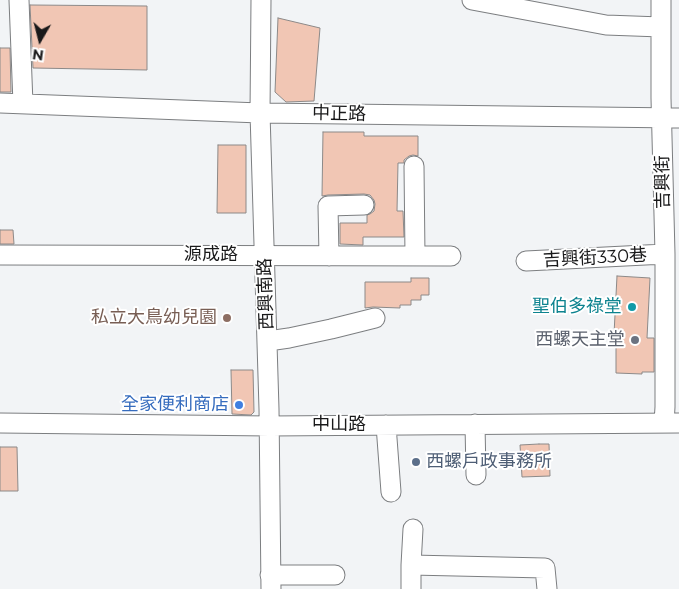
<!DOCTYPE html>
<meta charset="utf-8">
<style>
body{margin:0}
#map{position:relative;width:679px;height:589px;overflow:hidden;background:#f2f4f6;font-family:Montserrat,sans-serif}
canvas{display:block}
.north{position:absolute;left:15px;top:15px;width:50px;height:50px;-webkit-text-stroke:4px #fff;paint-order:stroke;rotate:188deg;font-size:14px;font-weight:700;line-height:20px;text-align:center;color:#19191a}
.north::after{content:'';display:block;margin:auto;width:18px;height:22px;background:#19191a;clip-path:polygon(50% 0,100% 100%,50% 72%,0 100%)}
</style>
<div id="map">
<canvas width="679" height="589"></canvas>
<div class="north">N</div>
</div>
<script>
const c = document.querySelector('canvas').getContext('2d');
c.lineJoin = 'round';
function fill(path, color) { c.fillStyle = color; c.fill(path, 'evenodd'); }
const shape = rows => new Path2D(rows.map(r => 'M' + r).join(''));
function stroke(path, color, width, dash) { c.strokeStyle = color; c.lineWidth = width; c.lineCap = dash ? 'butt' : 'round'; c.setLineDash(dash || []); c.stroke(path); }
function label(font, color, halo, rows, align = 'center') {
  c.font = font + ' Montserrat,"Noto Sans TC",sans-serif'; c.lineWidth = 4; c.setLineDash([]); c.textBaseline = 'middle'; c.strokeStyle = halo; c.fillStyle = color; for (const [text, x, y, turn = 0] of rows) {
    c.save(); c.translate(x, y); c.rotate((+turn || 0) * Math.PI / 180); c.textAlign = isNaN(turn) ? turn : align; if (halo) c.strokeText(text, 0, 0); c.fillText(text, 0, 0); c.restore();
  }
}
const building = shape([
 [30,5,147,6,147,70,33,68,30,5],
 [278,18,320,28,314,101,286,102,275,92,278,18],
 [0,48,10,48,11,92,0,92,0,48],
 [323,132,364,132,364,136,418,136,418,156,413,155,409,156,404,160,404,163,398,163,397,211,403,211,404,237,363,237,363,245,340,244,340,223,367,223,367,215,370,214,374,211,375,204,374,200,370,195,364,194,328,195,322,196,323,132],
 [218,145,246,145,246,213,217,213,218,145],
 [0,230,13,230,14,244,0,244,0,230],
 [617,276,650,278,647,338,654,338,654,372,642,372,642,374,616,373,616,341,614,341,614,334,617,276],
 [411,278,429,278,429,295,421,295,421,300,411,300,411,305,400,305,400,308,373,307,365,308,365,282,411,282,411,278],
 [231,370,253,370,254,412,251,415,232,414,231,370],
 [539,444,549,444,550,476,522,477,520,445,539,444],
 [0,447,17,447,18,491,0,491,0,447]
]);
fill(building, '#f1c6b4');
stroke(building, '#8c8988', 1);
const minor = shape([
 [19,0,23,104],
 [261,0,260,113,269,409,271,589],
 [472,0,606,25,661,27],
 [661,0,661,98,665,254,665,407,664,423],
 [0,103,260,113,679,118],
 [414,166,415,256],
 [0,255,451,256],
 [329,256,328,206,364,205],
 [526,261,665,254],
 [268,341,289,338,331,329,375,318],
 [0,423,270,426,679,423],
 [475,424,476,475],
 [386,425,391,492],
 [411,565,413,529],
 [270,575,335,575],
 [411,589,411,565,545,568,547,589]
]);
stroke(minor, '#7c7e80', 21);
stroke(minor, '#fff', 19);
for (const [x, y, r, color] of [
 [632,307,5,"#0f9aa8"],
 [227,318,5,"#8d6e63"],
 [635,340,5,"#6b7280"],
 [239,405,5,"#3f7fe0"],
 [416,462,5,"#5c6f8a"]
]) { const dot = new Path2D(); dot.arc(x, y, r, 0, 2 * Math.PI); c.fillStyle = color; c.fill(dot); stroke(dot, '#fff', 2); }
label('18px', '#19191a', '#fff', [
 ["中正路",339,114,1],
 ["吉興街",663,182,-91],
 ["源成路",211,255],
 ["吉興街330巷",595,258,-3],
 ["西興南路",266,294,-92],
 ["中山路",339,425]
]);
label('18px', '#0d838f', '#fff', [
 ["聖伯多祿堂",622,307]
], 'right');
label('18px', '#785e54', '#fff', [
 ["私立大鳥幼兒園",217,318]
], 'right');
label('18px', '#5b616d', '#fff', [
 ["西螺天主堂",625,340]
], 'right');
label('18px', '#366cbe', '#fff', [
 ["全家便利商店",229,405]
], 'right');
label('18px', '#4e5e75', '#fff', [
 ["西螺戶政事務所",426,462]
], 'left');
</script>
